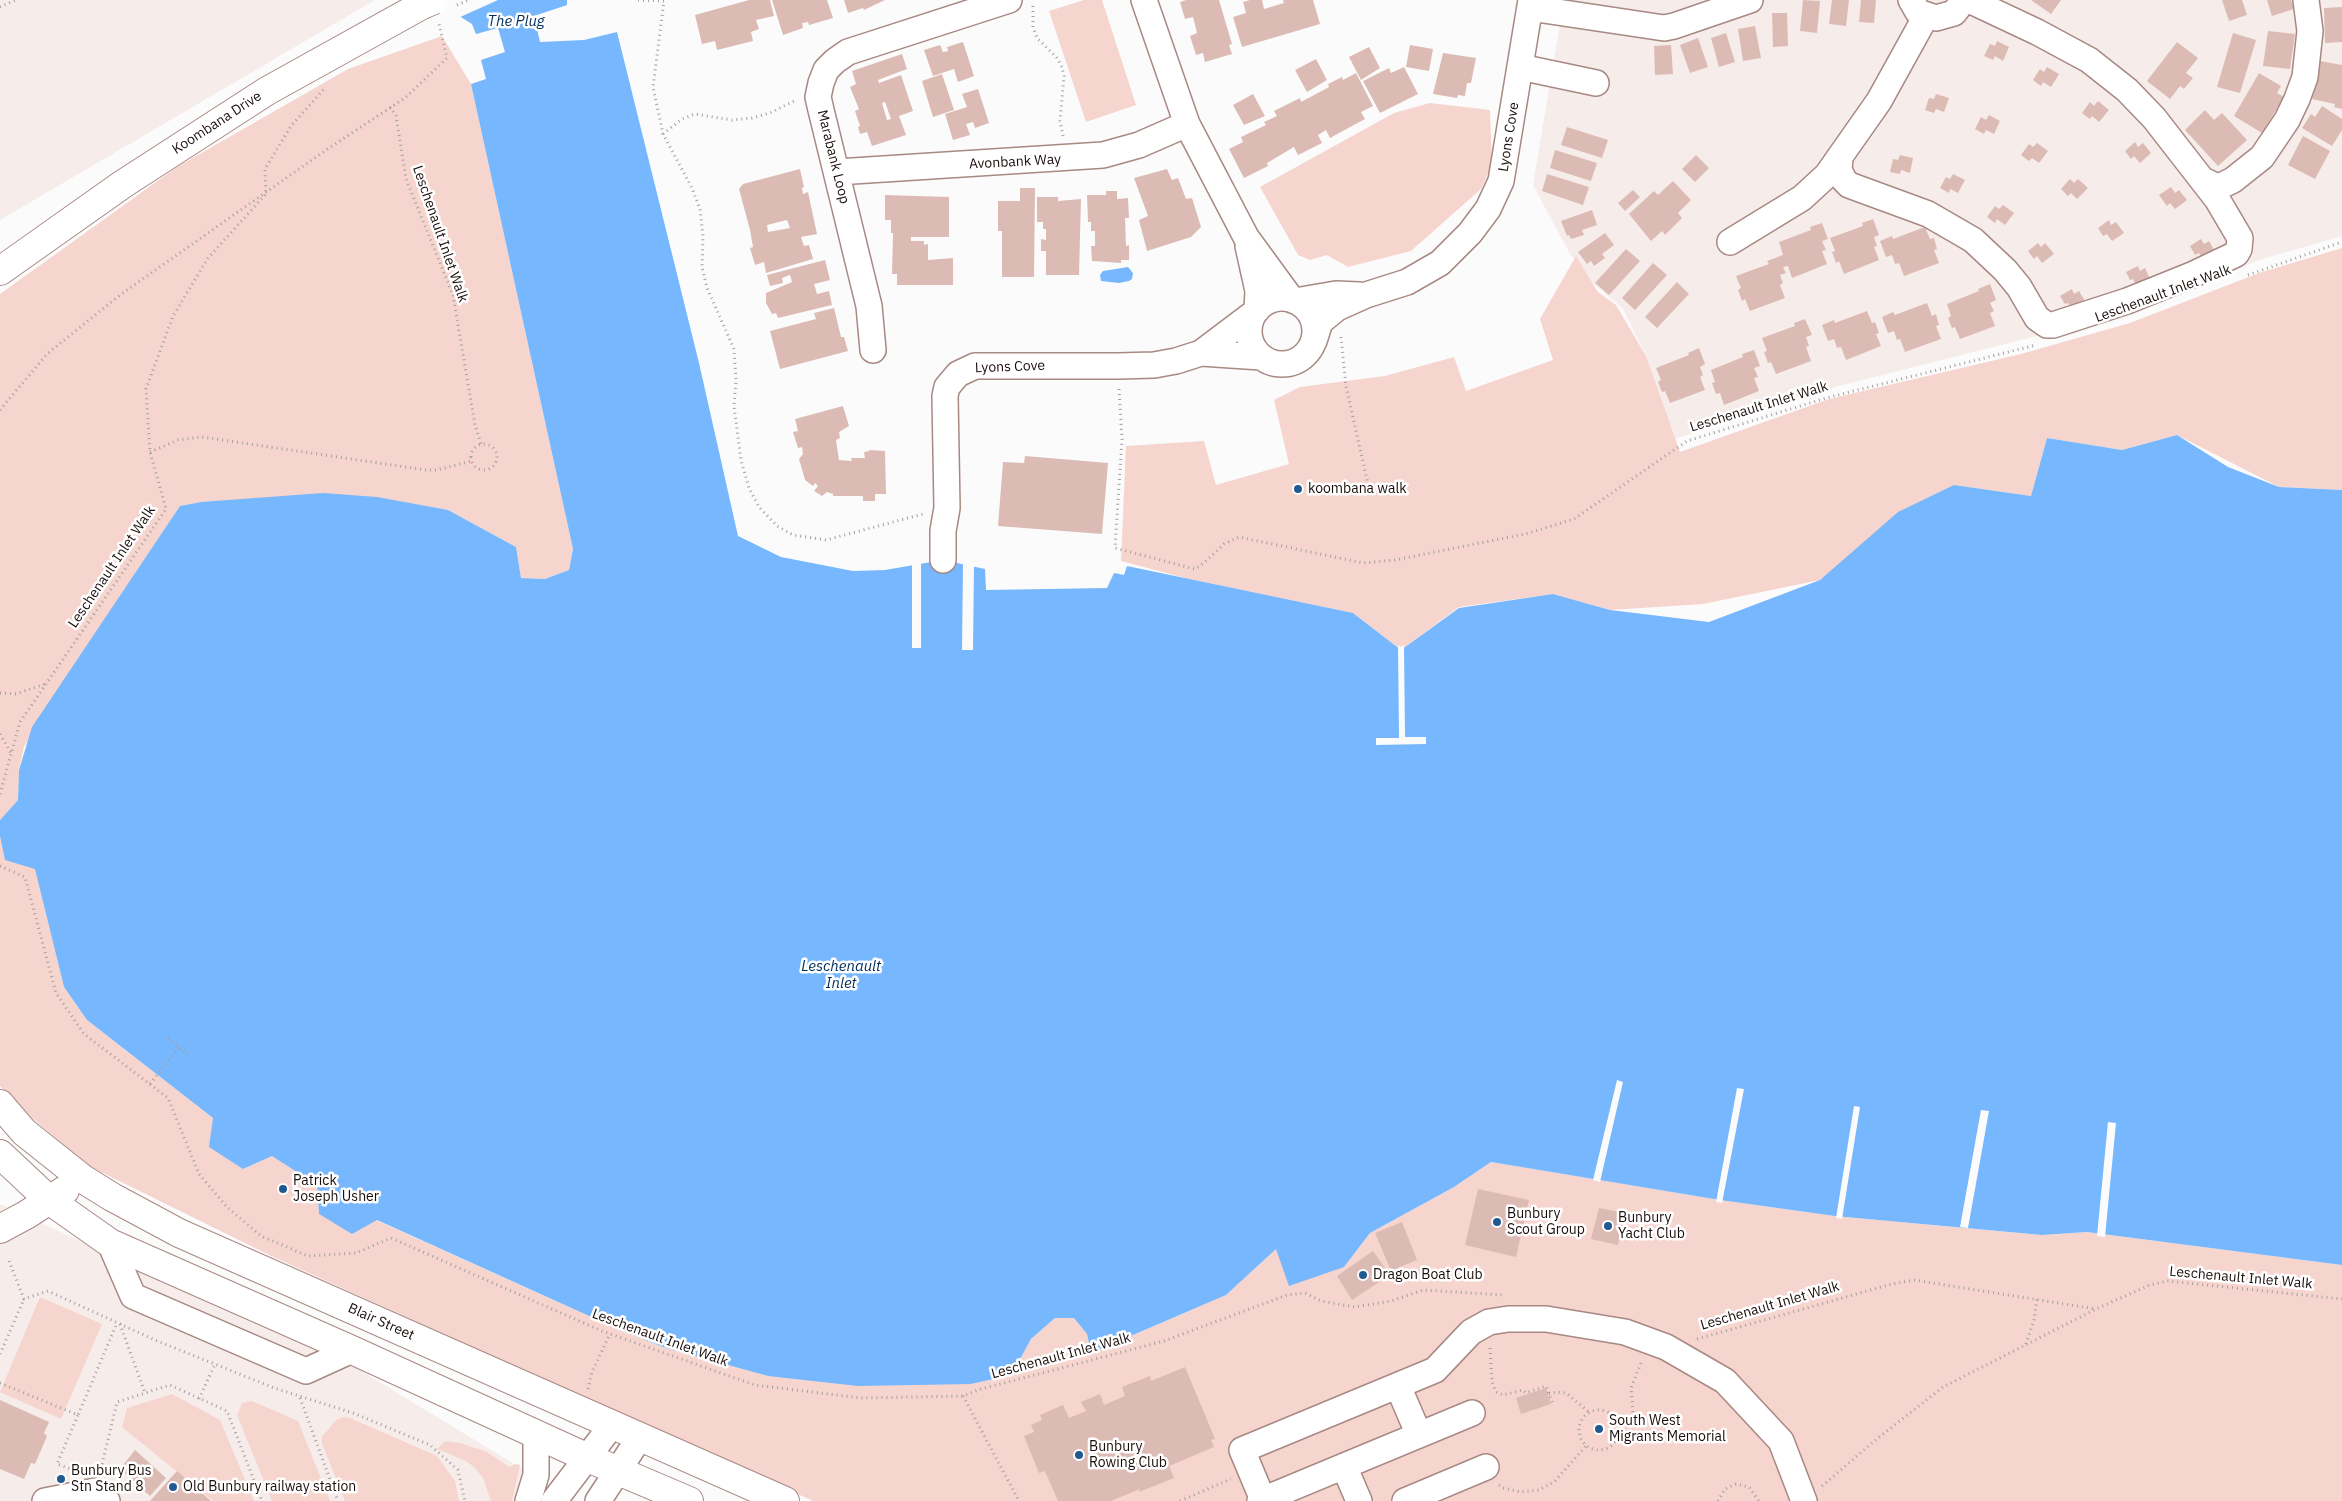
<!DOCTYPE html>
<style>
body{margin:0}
canvas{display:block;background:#fbfbfb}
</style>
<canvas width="2342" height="1501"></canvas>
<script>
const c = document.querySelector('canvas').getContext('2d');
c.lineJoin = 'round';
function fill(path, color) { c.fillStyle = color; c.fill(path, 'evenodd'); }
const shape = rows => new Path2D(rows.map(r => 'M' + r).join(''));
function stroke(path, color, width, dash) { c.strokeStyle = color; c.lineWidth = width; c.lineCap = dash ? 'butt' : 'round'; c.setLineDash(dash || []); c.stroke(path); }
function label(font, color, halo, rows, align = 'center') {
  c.font = font + ' "IBM Plex Sans",sans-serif'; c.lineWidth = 5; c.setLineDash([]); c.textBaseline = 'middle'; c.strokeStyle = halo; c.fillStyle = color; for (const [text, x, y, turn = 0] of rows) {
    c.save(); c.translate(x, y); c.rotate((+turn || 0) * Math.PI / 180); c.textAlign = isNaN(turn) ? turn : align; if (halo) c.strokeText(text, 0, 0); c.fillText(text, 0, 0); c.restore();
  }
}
fill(shape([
 [0,0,375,0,0,220],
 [1564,0,2342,0,2342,236,2259,260,2128,313,1823,390,1675,439,1646,356,1623,309,1594,284,1570,254,1533,185],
 [0,1204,358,1369,575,1501,0,1501]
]), '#f6ecea');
fill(shape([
 [1084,0,1102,0,1136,105,1086,122,1049,11],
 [442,36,471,84,573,549,569,570,545,579,521,578,516,547,448,510,258,499,201,502,180,506,24,747,19,769,18,800,0,820,0,294,177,167,348,69],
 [1430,103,1490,110,1492,165,1481,189,1411,251,1348,267,1327,255,1310,260,1298,255,1260,187,1394,113],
 [2342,248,2342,490,2279,487,2177,435,2122,450,2047,438,2031,496,1954,485,1860,547,1820,580,1703,604,1610,610,1553,594,1459,607,1401,650,1353,613,1189,579,1121,561,1126,446,1204,441,1216,485,1289,464,1274,400,1300,387,1385,376,1454,357,1466,391,1553,360,1540,319,1576,256,1598,292,1616,305,1646,356,1680,452,1829,399,2021,354,2130,323,2259,273],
 [0,836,6,860,35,868,64,987,87,1020,213,1118,243,1169,272,1156,317,1185,319,1214,376,1220,620,1330,666,1348,768,1376,971,1384,998,1378,1018,1363,1031,1339,1055,1318,1074,1318,1087,1334,1091,1353,1226,1295,1277,1248,1344,1267,1370,1233,1454,1187,1491,1162,1720,1200,1835,1216,2042,1235,2087,1232,2342,1265,2342,1501,813,1501,269,1255,91,1167,33,1119,0,1086],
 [40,1297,102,1324,61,1419,0,1392],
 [172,1394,220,1420,254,1501,213,1501,122,1427,127,1408],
 [252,1401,298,1421,330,1501,272,1501,237,1415,242,1403],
 [343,1417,350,1418,437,1456,455,1481,459,1501,345,1501,322,1444,322,1437,336,1420],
 [445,1441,460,1443,487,1452,509,1467,515,1464,520,1465,512,1501,491,1501,483,1478,474,1467,466,1461,437,1449]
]), '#f7d5cf');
fill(shape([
 [452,0,567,0,567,5,534,16,540,42,584,40,617,32,699,363,738,536,781,557,853,571,885,570,943,560,985,569,986,590,1107,588,1114,573,1124,575,1127,566,1353,613,1401,650,1459,608,1553,594,1610,610,1709,622,1820,580,1898,512,1954,485,2031,496,2047,438,2122,450,2177,435,2228,467,2279,487,2342,490,2342,1265,2087,1232,2042,1235,1835,1216,1720,1200,1491,1162,1454,1187,1370,1233,1344,1267,1289,1286,1276,1249,1226,1295,1091,1353,1087,1334,1074,1318,1055,1318,1031,1339,1018,1363,998,1378,971,1384,858,1386,768,1376,666,1348,620,1330,377,1220,352,1234,319,1214,317,1185,272,1156,243,1169,209,1147,213,1118,87,1020,64,987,35,869,5,860,0,836,0,820,18,800,19,770,32,727,180,506,201,502,323,493,377,497,448,510,516,547,521,578,545,579,569,570,573,549,471,84,486,79,481,60,505,52,498,28,476,34,472,24,456,14],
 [1128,267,1133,273,1132,279,1129,281,1119,283,1101,281,1100,275,1103,271]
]), '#76b7fd');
fill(shape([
 [450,0,498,0,458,18,454,15],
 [921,561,921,648,912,648,912,563],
 [963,562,974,564,973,650,962,650],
 [1398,645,1401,647,1404,645,1405,737,1426,737,1426,744,1376,745,1376,738,1399,738],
 [1617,1080,1623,1082,1600,1182,1593,1180],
 [1737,1088,1744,1089,1722,1203,1716,1202],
 [1854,1106,1860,1107,1842,1219,1836,1218],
 [1981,1110,1989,1111,1968,1228,1960,1227],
 [2108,1122,2116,1123,2105,1237,2097,1236]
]), '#fbfbfb');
fill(shape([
 [749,0,770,0,774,16,756,20,759,29,751,32,753,41,717,50,715,41,702,44,695,15],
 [772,0,827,0,833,18,809,25,808,22,802,23,803,28,783,35],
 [844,0,885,0,864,10,863,8,848,13],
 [1186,0,1219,0,1232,44,1229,45,1232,54,1205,62,1203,53,1196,55,1190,36,1197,33,1193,17,1185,19,1180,2],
 [1250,0,1262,0,1264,9,1284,3,1283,0,1313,0,1320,24,1242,47,1233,17,1246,13,1243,2],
 [1803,0,1820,1,1817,33,1800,31],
 [1832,0,1849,0,1846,26,1829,24],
 [1861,0,1876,0,1874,23,1859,22],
 [2031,0,2061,0,2051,14],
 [2222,0,2242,0,2247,15,2229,21],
 [2267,0,2291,0,2294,9,2272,16],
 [2342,7,2342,42,2325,43,2324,8],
 [1772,13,1787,13,1788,46,1773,47],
 [1755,26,1761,58,1743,61,1738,29],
 [2268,31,2295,34,2290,69,2263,66],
 [1726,33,1735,62,1719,67,1711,38],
 [2233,33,2256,40,2240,93,2217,87],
 [1698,38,1708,67,1690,73,1680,45],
 [1997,41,2009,47,2003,61,1995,56,1993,60,1984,56,1990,44,1995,46],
 [963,42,974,76,958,82,954,69,933,76,924,50,940,45,943,52,948,51,947,47],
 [2177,42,2198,58,2186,73,2193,78,2184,89,2180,86,2170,99,2147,81],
 [1410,45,1433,49,1429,71,1406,67],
 [1671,45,1673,74,1655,75,1654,46],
 [1369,47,1380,68,1361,80,1349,57],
 [1443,53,1476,58,1471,83,1467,83,1465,96,1458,95,1457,98,1433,94],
 [902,54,907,69,878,80,879,83,901,75,913,111,899,116,906,135,872,146,867,132,860,134,858,127,860,126,855,111,859,109,850,87,856,84,852,71],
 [885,102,891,119,887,120,882,103],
 [1316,59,1327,80,1307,92,1295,70],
 [2320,61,2342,65,2342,109,2334,107,2335,104,2312,99],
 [1404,67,1418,94,1380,113,1363,81,1389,68,1391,73],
 [2047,67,2059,74,2051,87,2043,82,2041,86,2033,80,2040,69,2044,72],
 [1356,73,1373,106,1361,112,1365,119,1330,138,1326,130,1318,135,1322,143,1298,155,1294,147,1267,163,1268,166,1244,178,1229,149,1243,142,1241,137,1266,125,1264,122,1277,116,1274,111,1300,98,1301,102,1329,87,1328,84,1342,77,1343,80],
 [2259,73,2281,86,2277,93,2284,97,2262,133,2234,116],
 [942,74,954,110,933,117,922,81],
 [978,89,989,123,975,128,973,122,966,124,970,135,953,140,945,114,967,107,962,94],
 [1253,94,1265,116,1244,125,1233,105],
 [1936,94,1949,98,1944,112,1936,109,1934,113,1925,110,1929,98,1934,99],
 [2098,101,2109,110,2099,122,2092,116,2090,119,2082,113,2090,102,2094,106],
 [2322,106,2342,119,2342,130,2332,146,2302,128,2311,114,2315,117],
 [2205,110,2214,120,2222,113,2247,140,2218,166,2185,130],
 [1989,115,2000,121,1994,134,1986,130,1984,134,1975,129,1981,117,1986,120],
 [1567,127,1608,140,1602,158,1561,145],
 [2303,136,2330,151,2315,179,2288,165],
 [2135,142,2138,147,2143,143,2151,153,2140,163,2134,156,2131,159,2125,151],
 [2037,143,2048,151,2039,163,2032,158,2029,161,2021,155,2029,144,2033,147],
 [1555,150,1597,163,1591,181,1550,168],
 [1696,155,1709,168,1695,182,1682,169],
 [1900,155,1913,158,1910,173,1901,170,1900,174,1890,172,1893,159,1898,160],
 [800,169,804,187,802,188,803,194,808,192,817,234,801,237,804,246,809,245,813,259,766,273,764,262,755,265,750,248,753,247,750,230,739,189,743,184],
 [787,220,790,228,768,232,767,225],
 [1167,169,1172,180,1178,178,1186,199,1192,198,1201,227,1191,237,1147,251,1139,220,1148,216,1134,178],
 [1547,174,1589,187,1583,205,1542,191],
 [1953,174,1965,180,1958,193,1950,189,1949,193,1940,188,1946,177,1950,179],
 [2070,179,2074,183,2078,179,2088,188,2077,199,2071,193,2068,196,2061,189],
 [1673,181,1691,200,1678,213,1682,218,1665,235,1662,231,1651,241,1629,214,1654,191,1658,195],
 [2171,187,2175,193,2179,190,2187,200,2175,209,2170,203,2167,206,2159,195],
 [1020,188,1035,188,1034,277,1002,277,1002,231,998,231,998,201,1020,201],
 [1633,190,1640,197,1625,211,1618,203],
 [1106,191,1117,191,1117,199,1128,198,1129,218,1125,218,1126,246,1129,245,1129,260,1121,260,1121,263,1092,261,1091,246,1095,246,1095,231,1091,231,1091,222,1088,222,1087,195,1106,195],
 [885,195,949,197,949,237,911,237,911,241,924,241,924,245,928,244,928,260,953,258,953,285,897,285,897,274,892,274,893,233,891,233,891,220,885,220],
 [1037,197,1058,197,1058,201,1081,199,1079,275,1046,275,1046,251,1041,251,1041,239,1046,240,1046,229,1043,229,1043,222,1037,222],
 [2003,205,2014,213,2005,225,1997,219,1995,223,1987,217,1995,206,1999,209],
 [1592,210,1597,225,1582,230,1584,235,1571,239,1569,235,1567,236,1561,221],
 [1873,219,1879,235,1874,237,1877,246,1874,247,1879,260,1844,274,1839,261,1836,263,1832,252,1835,251,1830,238,1863,226,1862,223],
 [2109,220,2111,225,2116,222,2124,233,2112,241,2107,234,2103,236,2098,228],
 [1822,223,1828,239,1822,241,1826,250,1822,251,1827,264,1792,278,1788,266,1783,267,1786,273,1780,275,1783,283,1780,285,1785,298,1750,311,1745,299,1742,301,1738,290,1741,288,1736,276,1769,264,1767,261,1783,255,1779,242,1811,230,1810,227],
 [1925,227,1930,239,1934,238,1937,249,1934,250,1939,263,1904,276,1899,263,1895,264,1892,255,1886,257,1880,241,1892,236,1893,239],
 [1605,233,1614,245,1602,254,1605,258,1594,266,1591,261,1587,264,1578,252],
 [2201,239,2204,244,2209,241,2216,253,2203,260,2199,253,2195,255,2190,246],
 [2038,243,2041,247,2045,243,2054,254,2042,263,2037,256,2034,259,2028,251],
 [1626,249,1640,261,1609,295,1595,283],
 [825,260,830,280,814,284,817,294,829,291,832,305,778,318,776,313,772,314,766,303,766,293,792,282,790,275,782,278,783,283,770,286,767,275],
 [1653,263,1667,275,1635,310,1622,298],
 [2138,266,2140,271,2145,268,2151,281,2137,287,2133,279,2130,280,2126,272],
 [1677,282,1689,294,1657,328,1645,317],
 [1990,284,1996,300,1990,303,1994,311,1990,313,1995,326,1960,339,1955,327,1952,328,1948,318,1951,316,1947,304,1979,291,1978,289],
 [2072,289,2074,294,2079,291,2086,303,2073,310,2068,303,2065,304,2060,296],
 [1927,303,1932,316,1936,314,1939,325,1936,326,1941,339,1905,352,1900,339,1897,340,1894,331,1888,333,1882,317,1893,312,1895,315],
 [834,308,841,337,844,337,848,351,780,369,770,331,816,319,814,313],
 [1867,311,1872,323,1875,322,1879,333,1876,334,1881,346,1846,360,1841,347,1837,348,1834,339,1828,341,1822,325,1834,320,1835,323],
 [1805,319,1812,335,1806,337,1809,346,1806,347,1811,361,1776,374,1771,362,1768,363,1764,352,1767,351,1762,338,1795,326,1794,323],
 [1699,348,1705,364,1700,367,1703,375,1700,377,1705,390,1670,403,1665,391,1662,392,1658,382,1661,380,1656,368,1689,355,1688,353],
 [1754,350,1760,366,1754,368,1758,377,1754,378,1759,391,1724,405,1720,393,1716,394,1712,383,1715,382,1711,370,1743,357,1742,354],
 [843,406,849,426,839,432,840,438,836,440,839,460,852,461,851,458,865,458,864,452,869,451,869,450,885,451,886,494,875,494,875,501,863,501,863,496,833,496,833,494,827,492,822,496,814,491,818,486,815,483,813,486,805,480,799,459,803,454,802,447,798,448,793,432,798,431,795,419],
 [1025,456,1108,463,1102,534,998,526,1003,462,1024,463],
 [1478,1189,1529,1200,1516,1257,1465,1245],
 [1599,1208,1625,1213,1618,1245,1591,1239],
 [1402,1222,1417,1260,1391,1271,1375,1233],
 [1373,1251,1390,1275,1352,1300,1337,1276],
 [1185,1367,1215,1439,1211,1440,1214,1447,1169,1466,1174,1478,1139,1492,1140,1489,1111,1501,1058,1501,1045,1471,1039,1473,1024,1436,1034,1432,1031,1425,1042,1420,1040,1415,1063,1405,1069,1418,1086,1411,1081,1402,1100,1394,1104,1405,1125,1396,1122,1387,1150,1376,1151,1381],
 [1546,1388,1551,1404,1521,1414,1516,1398],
 [0,1400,49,1422,44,1433,47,1436,35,1464,31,1463,24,1479,0,1469],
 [135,1450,166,1478,150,1496,120,1469],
 [177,1471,211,1501,150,1501]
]), '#ddbbb5');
const minor = shape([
 [1144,0,1187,124,1246,237,1292,300],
 [1911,0,1918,12,1936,18,1954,13,1964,0],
 [1530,8,1664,28,1674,26,1750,0],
 [1520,67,1596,83],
 [1840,158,1839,170,1844,180,1849,185,1928,214,1973,240,2005,270,2019,287,2037,318,2047,325,2053,325,2127,301,2194,274,2236,254,2239,249,2240,238,2217,199,2154,118,2127,90,2089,60,2037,32,1969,0],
 [837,172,1103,155,1139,145,1187,124],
 [2205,181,2215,186,2221,186,2233,180,2262,157,2287,120,2297,99,2305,77,2310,31,2306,0],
 [1730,242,1802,198,1827,175,1879,101,1926,16],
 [1248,246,1258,291,1257,310],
 '1249 331a33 33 0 1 1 66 0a33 33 0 1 1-66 0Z',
 [1295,301,1336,294,1359,295],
 [1314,341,1320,322,1337,308,1366,295,1407,282,1440,263,1470,233,1488,209,1501,181,1531,0],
 [873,350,869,306,821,110,818,97,821,83,826,70,835,61,848,52,1009,0],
 [1201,353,1261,357],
 [943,560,943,531,947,508,945,396,947,387,958,374,975,366,1118,366,1154,365,1176,361,1201,353,1254,313],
 [110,1243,133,1296,306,1371,352,1350],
 [1398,1386,1419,1435],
 [1344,1466,1359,1501],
 [1263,1500,1242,1450,1435,1370,1471,1332,1489,1322,1508,1319,1546,1319,1625,1332,1666,1347,1725,1381,1781,1441,1804,1501],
 [45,1501,95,1491,107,1501],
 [528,1501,536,1475,536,1435],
 [554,1501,612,1425],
 [598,1501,640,1437],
 [1260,1501,1472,1413],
 [1405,1501,1486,1467]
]);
const major = shape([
 [0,271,123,184,267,91,422,5],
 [0,1104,24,1132,83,1179,112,1197,179,1233,785,1501],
 [0,1154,49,1200,110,1243,352,1350,588,1458,689,1501],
 [0,1229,26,1215,65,1190]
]);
stroke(minor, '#a88883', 28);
stroke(major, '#a88883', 30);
stroke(shape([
 [638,0,664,1,653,87,663,134,692,188,700,209,703,236,702,267,707,288,734,349,736,379,734,406,741,460,749,488,759,507,777,526,793,535,826,540,923,514],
 [1033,6,1033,27,1037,38,1057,58,1062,67,1064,76,1060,121,1063,136],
 [0,7,16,0],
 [390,107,396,116,406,179,453,295,475,425,481,444],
 [663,134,682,119,695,114,732,120,752,118,770,113,796,100],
 [2248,275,2342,242],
 [1341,337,1346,386,1371,498],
 [1119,389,1122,439,1115,548,1195,569,1205,562,1224,544,1239,537,1363,563,1395,560,1525,534,1574,519,1687,441,1826,398,2036,345],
 [0,410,47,354,120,295,326,150,405,98,447,58,439,24],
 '471 457a13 13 0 1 1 26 0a13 13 0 1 1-26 0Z',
 [150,452,178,440,202,437,426,470,437,470,472,461],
 [0,693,16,694,45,684],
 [0,734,11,753],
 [0,794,20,722,166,509,150,452,146,389,173,316,208,258,266,194,265,169,291,126,325,88],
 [0,866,25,877,56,993,84,1034,168,1098,199,1174,227,1207,261,1236,308,1256,356,1253,391,1238,602,1331,755,1385,861,1398,963,1396,981,1389,1164,1341,1287,1295,1305,1293,1321,1301,1355,1307,1391,1301,1423,1290,1504,1295],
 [168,1039,188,1055],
 [150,1084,178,1048],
 [9,1261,24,1299,48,1291,155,1340,274,1388,353,1413,430,1445,458,1470,465,1501],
 [120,1324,145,1393],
 [1697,1339,1888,1285,1914,1280,2096,1309],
 [2026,1344,2034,1320,2037,1299],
 [1490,1348,1492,1382,1496,1392,1503,1395,1523,1390,1526,1393,1546,1386,1553,1404],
 [0,1354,24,1299],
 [0,1383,78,1415,117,1323],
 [588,1389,592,1372,610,1334],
 [1549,1394,1556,1392,1566,1393,1589,1412],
 [963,1396,1019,1501],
 [300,1398,338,1501],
 [199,1399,215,1364],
 '1579 1430a20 20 0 1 1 40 0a20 20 0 1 1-40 0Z',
 [1618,1423,1629,1419,1633,1414,1631,1388,1641,1363],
 [101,1469,117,1402,170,1385,227,1411,262,1501],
 [74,1470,57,1464,78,1415],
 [1499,1485,1503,1488,1521,1492,1539,1490,1554,1482,1586,1446],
 [1822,1486,1878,1438,1943,1387,2096,1309,2150,1285,2168,1281,2342,1299],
 [1180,1501,1231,1479],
 [1718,1501,1725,1489,1736,1484,1749,1487,1759,1501]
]), '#a39f9e', 3, [1, 4]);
stroke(minor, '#fff', 25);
stroke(major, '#fff', 28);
const majorBridge = shape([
 [422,5,434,0]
]);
stroke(majorBridge, '#a88883', 30, []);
stroke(shape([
 [457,5,469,0]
]), '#a39f9e', 3, [1, 4]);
stroke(majorBridge, '#fff', 28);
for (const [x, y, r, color] of [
 [1298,489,5,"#215a91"],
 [283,1189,5,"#215a91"],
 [1497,1222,5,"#215a91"],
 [1608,1226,5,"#215a91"],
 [1363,1275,5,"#215a91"],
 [1599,1429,5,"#215a91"],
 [1079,1455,5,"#215a91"],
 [61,1479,5,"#215a91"],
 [173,1487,5,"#215a91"]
]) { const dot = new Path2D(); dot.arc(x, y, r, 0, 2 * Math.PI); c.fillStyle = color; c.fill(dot); stroke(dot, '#fff', 2); }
label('14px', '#1a0e0c', '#fff', [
 ["Koombana Drive",217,123,-33],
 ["Lyons Cove",1509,137,-81],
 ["Marabank Loop",833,157,76],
 ["Avonbank Way",1015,162,-3],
 ["Leschenault Inlet Walk",440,234,71],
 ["Leschenault Inlet Walk",2163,294,-20],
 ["Lyons Cove",1010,367,-2],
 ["Leschenault Inlet Walk",1759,407,-17],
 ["Leschenault Inlet Walk",112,567,-56],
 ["Leschenault Inlet Walk",2241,1278,5],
 ["Leschenault Inlet Walk",1770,1306,-16],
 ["Blair Street",381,1322,24],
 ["Leschenault Inlet Walk",660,1338,20],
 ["Leschenault Inlet Walk",1061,1356,-15]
]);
label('14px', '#1a0e0c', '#fff', [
 ["koombana walk",1308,489],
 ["Patrick",293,1181],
 ["Joseph Usher",293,1197],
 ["Bunbury",1507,1214],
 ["Scout Group",1507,1230],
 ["Bunbury",1618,1218],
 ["Yacht Club",1618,1234],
 ["Dragon Boat Club",1373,1275],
 ["South West",1609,1421],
 ["Migrants Memorial",1609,1437],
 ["Bunbury",1089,1447],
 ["Rowing Club",1089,1463],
 ["Bunbury Bus",71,1471],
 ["Stn Stand 8",71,1487],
 ["Old Bunbury railway station",183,1487]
], 'left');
label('italic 15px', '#002e59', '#fff', [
 ["The Plug",516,22],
 ["Leschenault",841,967],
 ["Inlet",841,984]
]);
</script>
